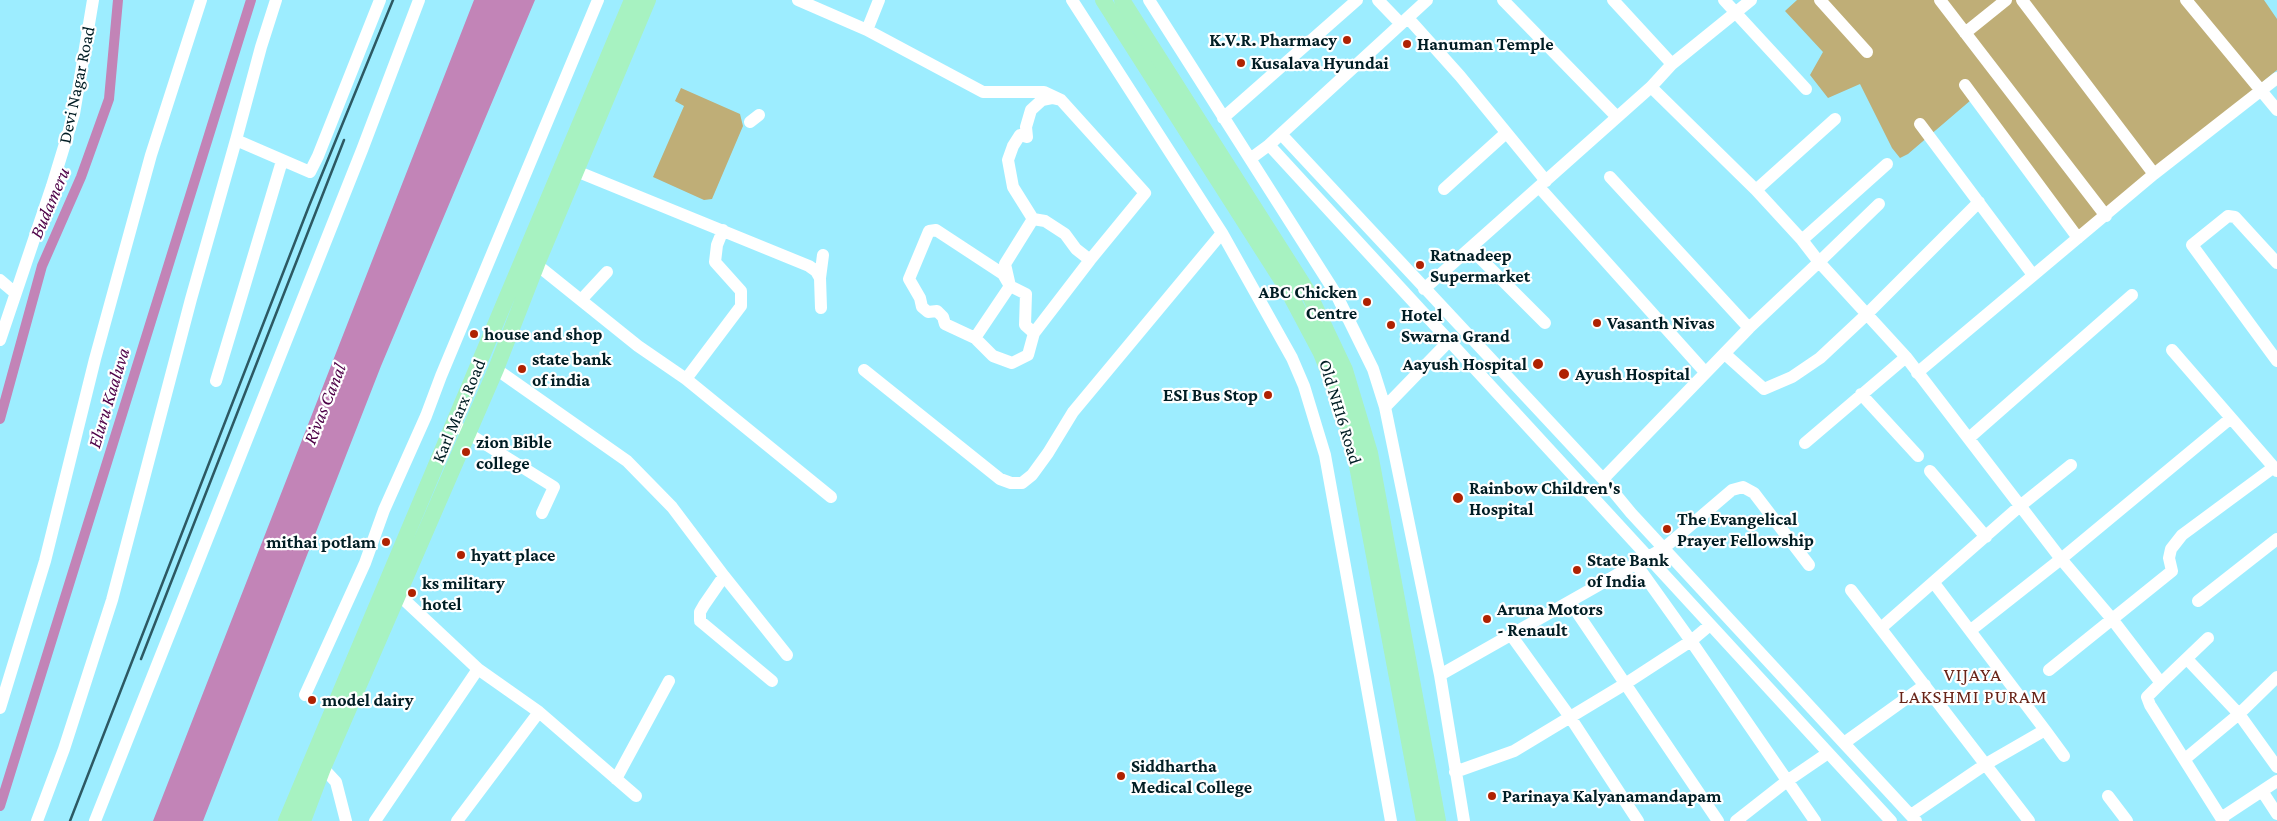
<!DOCTYPE html>
<style>
body{margin:0}
canvas{display:block;background:#9dedff}
</style>
<canvas width="2277" height="821"></canvas>
<script>
const c = document.querySelector('canvas').getContext('2d');
c.lineJoin = 'round';
function fill(path, color) { c.fillStyle = color; c.fill(path, 'evenodd'); }
const shape = rows => new Path2D(rows.map(r => 'M' + r).join(''));
function stroke(path, color, width, dash) { c.strokeStyle = color; c.lineWidth = width; c.lineCap = dash ? 'butt' : 'round'; c.setLineDash(dash || []); c.stroke(path); }
function label(font, color, halo, rows, align = 'center') {
  c.font = font + ' "Crimson Pro",serif'; c.lineWidth = 4.5; c.setLineDash([]); c.textBaseline = 'middle'; c.strokeStyle = halo; c.fillStyle = color; for (const [text, x, y, turn = 0] of rows) {
    c.save(); c.translate(x, y); c.rotate((+turn || 0) * Math.PI / 180); c.textAlign = isNaN(turn) ? turn : align; if (halo) c.strokeText(text, 0, 0); c.fillText(text, 0, 0); c.restore();
  }
}
fill(shape([
 [1797,0,2264,0,2277,19,2277,70,2073,239,1971,100,1908,154,1900,158,1892,148,1860,84,1828,98,1810,75,1823,52,1785,11],
 [681,88,740,114,743,126,712,199,704,200,653,177,684,106,675,101]
]), '#bfae77');
fill(shape([
 [474,0,535,0,381,366,203,821,153,821]
]), '#c284b7');
stroke(shape([
 [0,419,42,266,81,177,109,99,118,0],
 [0,806,251,0]
]), '#c284b7', 10);
stroke(shape([
 [798,0,867,30,983,92,1044,92,1061,100,1145,193,1090,260,1076,249,1065,234,1045,221,1033,219,1013,187,1008,160,1013,146,1020,135,1027,137,1026,127,1031,110,1042,100,1052,98,1061,100],
 [1072,0,1222,233,1292,358,1304,386,1325,455,1391,821],
 [1149,0,1336,294,1373,369,1385,407,1440,675,1464,821],
 [1378,0,1401,24],
 [1503,0,1617,117],
 [1613,0,1672,64],
 [1724,0,1736,13],
 [1820,0,1867,52],
 [1940,0,2106,216],
 [2022,0,2154,174],
 [2186,0,2277,110],
 [1734,11,1806,89],
 [1408,18,1460,76,1546,181],
 [867,30,879,0],
 [1965,33,2006,0],
 [1965,85,2078,238],
 [1223,118,1357,0],
 [750,122,759,115],
 [1920,124,2033,275],
 [1281,134,1603,479,1631,513,1916,821],
 [236,140,261,47,276,0],
 [1269,145,1891,821],
 [1250,159,1269,145,1427,0],
 [576,171,809,266,816,271,820,278,821,308],
 [1610,177,1749,328],
 [1539,187,1705,372],
 [1444,189,1506,133],
 [1756,190,1835,119],
 [1879,204,1819,262,1906,357,2061,559,2112,619,2161,683,2147,697,2150,705,2223,821],
 [1033,219,1005,264,1010,286,1026,294,1025,325,1034,333,1090,260],
 [1802,240,1887,164],
 [1470,248,1545,323],
 [531,260,638,346,686,379,831,497],
 [2277,263,2235,217,2228,216,2192,245,2277,361],
 [820,278,823,255],
 [0,280,14,292],
 [1424,289,1651,87,1672,64,1751,0],
 [581,300,607,272],
 [975,338,945,324,943,317,937,311,928,312,922,307,920,298,909,279,929,231,936,230,1003,274,1010,286,975,338,993,356,1012,363,1028,355,1034,333],
 [0,340,52,186,74,114,93,0],
 [2172,350,2277,471],
 [1725,354,1764,389,1792,377,1820,358,1867,314,1979,202],
 [496,369,627,461,672,507,724,576,787,655],
 [864,370,1000,479,1011,483,1022,483,1032,475,1048,453,1073,412,1222,233],
 [1917,373,2154,174,2277,78],
 [686,379,741,306,741,291,715,262,717,245,723,230],
 [216,381,282,161],
 [1861,394,1918,456],
 [1385,407,1449,341],
 [461,429,554,487,542,513],
 [1969,438,2132,295],
 [1805,443,1906,357],
 [1930,471,1986,537],
 [1603,479,1749,328,1819,262,1802,240,1756,190,1651,87],
 [1636,564,1691,641,1815,821],
 [724,576,704,605,700,612,700,621,772,681],
 [1934,583,2045,730],
 [1851,590,2029,821],
 [398,594,478,669,539,712,636,796],
 [2198,601,2277,539],
 [1570,602,1718,821],
 [1881,628,2020,506,2071,465],
 [1971,630,2061,559,2231,418],
 [1511,635,1570,717,1638,821],
 [2187,659,2239,714,2277,767],
 [2049,670,2172,571,2169,558,2171,549,2182,535,2274,467],
 [1440,675,1664,548,1732,490,1743,487,1754,493,1809,565],
 [2161,683,2208,638],
 [305,695,365,563,384,510,426,416,441,376,598,0],
 [0,708,45,561,95,359,151,155,201,0],
 [1844,743,1925,685],
 [2185,759,2239,714,2277,677],
 [323,768,336,782,346,821],
 [1455,772,1514,751,1625,684,1691,641,1710,625],
 [616,779,669,681],
 [2262,791,2277,814],
 [2108,796,2127,821],
 [1911,815,1986,764,2045,730,2064,756],
 [2221,818,2277,781],
 [37,821,64,749,112,600,191,299,236,140,310,172,318,156,380,0],
 [95,821,362,150,419,0],
 [375,821,478,669],
 [457,821,539,712],
 [1736,821,1787,781,1828,753]
]), '#fff', 12);
stroke(shape([
 [1103,0,1286,287,1321,353,1341,403,1355,455,1424,821],
 [1122,0,1308,292,1345,370,1370,453,1438,821],
 [286,821,632,0],
 [303,821,323,768,496,369,537,264,648,0]
]), '#a7f2c1', 16);
stroke(shape([
 [141,659,344,140],
 [70,821,309,206,393,0]
]), '#2d5963', 2.5);
for (const [x, y, r, color] of [
 [1347,40,5,"#af2202"],
 [1407,44,5,"#af2202"],
 [1241,63,5,"#af2202"],
 [1420,265,5,"#af2202"],
 [1367,302,5,"#af2202"],
 [1597,323,5,"#af2202"],
 [1391,325,5,"#af2202"],
 [474,334,5,"#af2202"],
 [1538,364,6,"#af2202"],
 [522,369,5,"#af2202"],
 [1564,374,6,"#af2202"],
 [1268,395,5,"#af2202"],
 [466,452,5,"#af2202"],
 [1458,498,6,"#af2202"],
 [1667,529,5,"#af2202"],
 [386,542,5,"#af2202"],
 [461,555,5,"#af2202"],
 [1577,570,5,"#af2202"],
 [412,593,5,"#af2202"],
 [1487,619,5,"#af2202"],
 [312,700,5,"#af2202"],
 [1121,776,5,"#af2202"],
 [1492,796,5,"#af2202"]
]) { const dot = new Path2D(); dot.arc(x, y, r, 0, 2 * Math.PI); c.fillStyle = color; c.fill(dot); stroke(dot, '#fff', 2); }
label('bold 18px', '#001d24', '#fff', [
 ["K.V.R. Pharmacy",1337,40,"right"],
 ["Hanuman Temple",1417,44],
 ["Kusalava Hyundai",1251,63],
 ["Ratnadeep",1430,255],
 ["Supermarket",1430,276],
 ["ABC Chicken",1357,292,"right"],
 ["Centre",1357,313,"right"],
 ["Hotel",1401,315],
 ["Swarna Grand",1401,336],
 ["Vasanth Nivas",1607,323],
 ["house and shop",484,334],
 ["state bank",532,359],
 ["of india",532,380],
 ["Aayush Hospital",1527,364,"right"],
 ["Ayush Hospital",1575,374],
 ["ESI Bus Stop",1258,395,"right"],
 ["zion Bible",476,442],
 ["college",476,463],
 ["Rainbow Children's",1469,488],
 ["Hospital",1469,509],
 ["The Evangelical",1677,519],
 ["Prayer Fellowship",1677,540],
 ["mithai potlam",376,542,"right"],
 ["hyatt place",471,555],
 ["State Bank",1587,560],
 ["of India",1587,581],
 ["ks military",422,583],
 ["hotel",422,604],
 ["Aruna Motors",1497,609],
 ["- Renault",1497,630],
 ["model dairy",322,700],
 ["Siddhartha",1131,766],
 ["Medical College",1131,787],
 ["Parinaya Kalyanamandapam",1502,796]
], 'left');
label('18px', '#001d24', '#fff', [
 ["Devi Nagar Road",77,85,-78],
 ["Karl Marx Road",459,411,-67],
 ["Old NH16 Road",1340,412,73]
]);
label('italic 19px', '#4d0047', '#fff', [
 ["Budameru",50,203,-67],
 ["Eluru Kaaluva",109,398,-73],
 ["Rivas Canal",325,404,-68]
]);
c.letterSpacing = '1px';
label('19px', '#682418', '#fff', [
 ["VIJAYA",1973,675],
 ["LAKSHMI PURAM",1973,697]
]);
c.letterSpacing = '0px';
</script>
